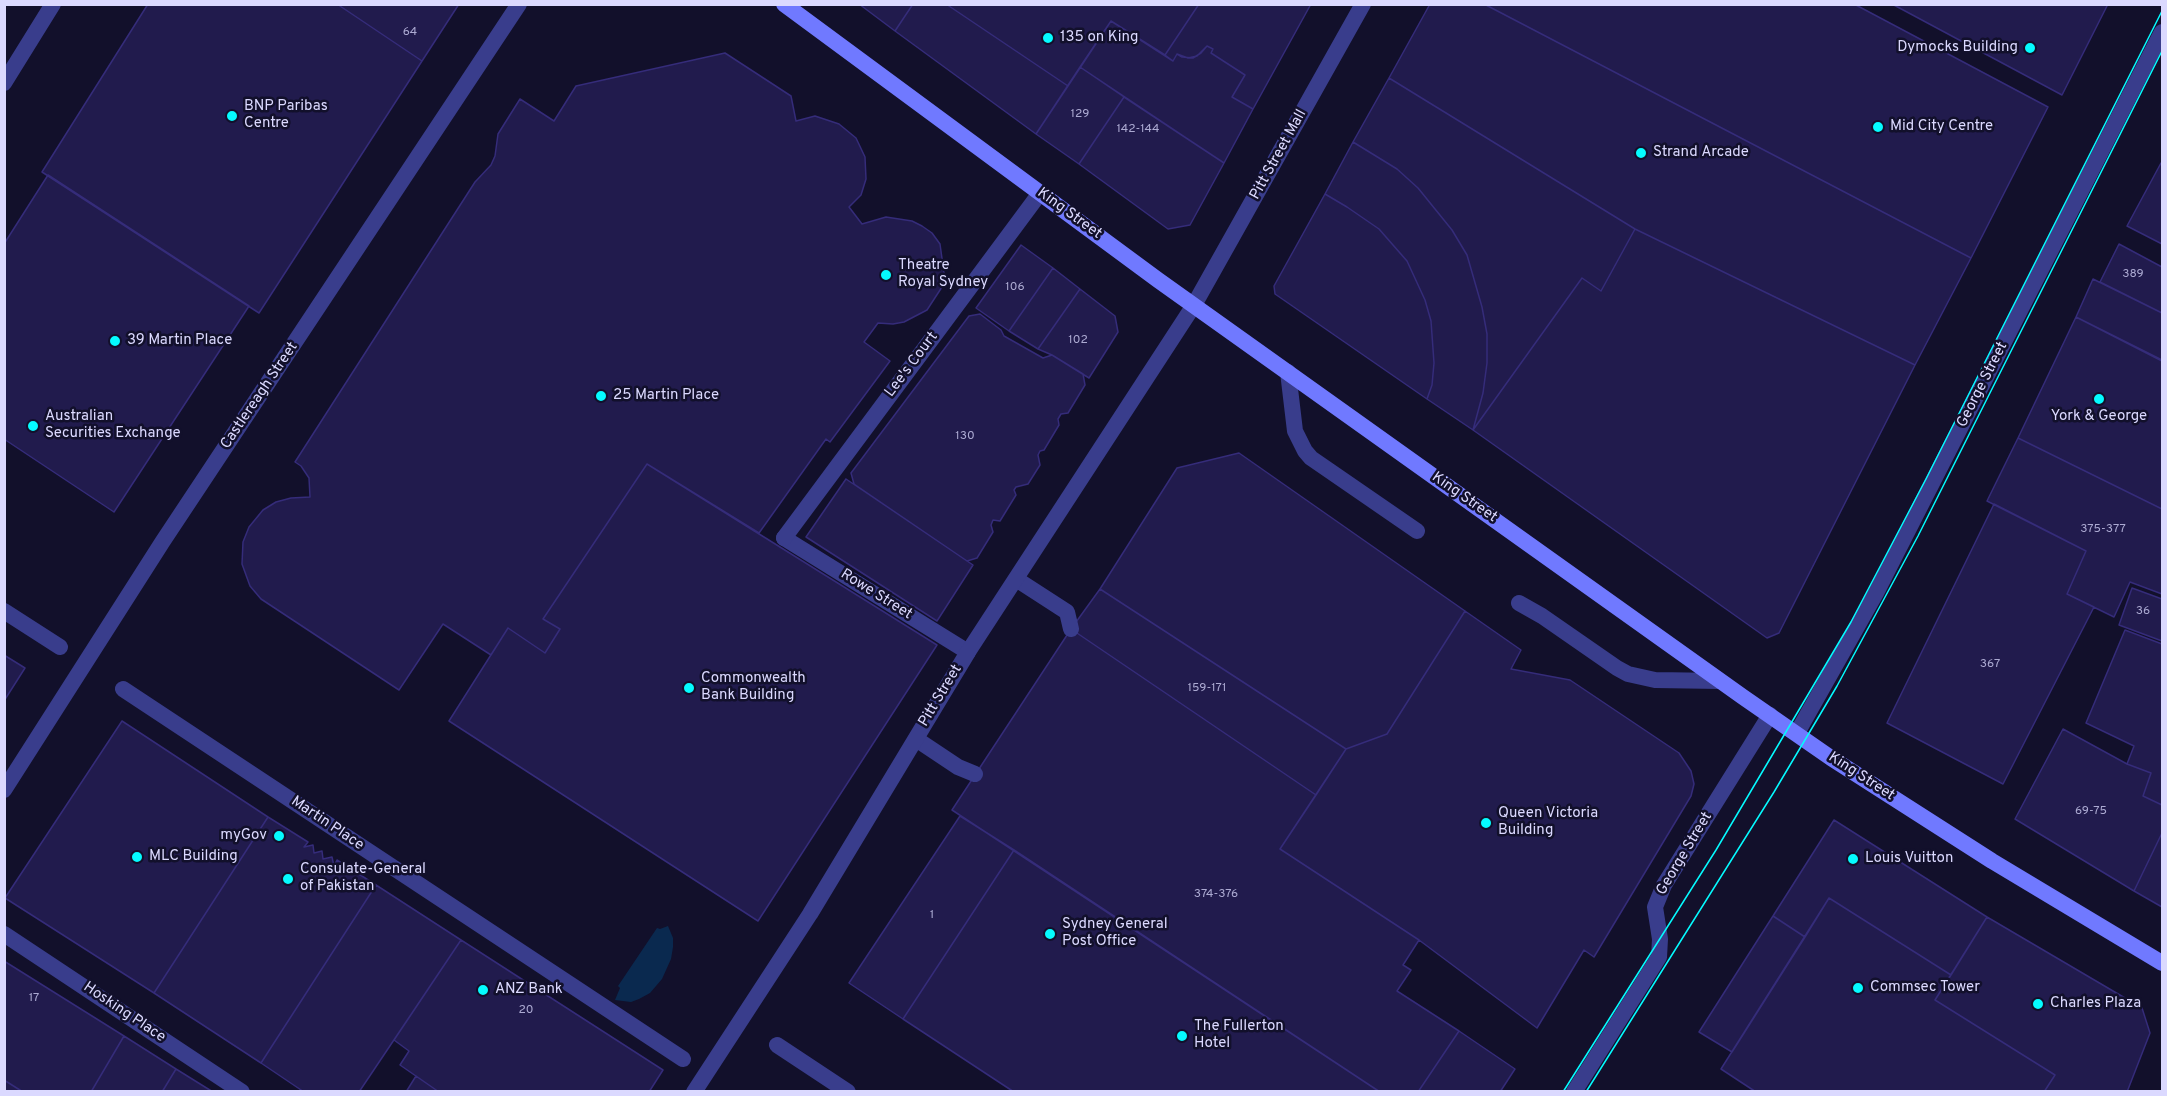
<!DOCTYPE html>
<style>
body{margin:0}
#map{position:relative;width:2167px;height:1096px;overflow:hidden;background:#12102b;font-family:Overpass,sans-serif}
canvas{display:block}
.frame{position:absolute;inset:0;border:6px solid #dbd9ff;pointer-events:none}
</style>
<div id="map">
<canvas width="2167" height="1096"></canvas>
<div class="frame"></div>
</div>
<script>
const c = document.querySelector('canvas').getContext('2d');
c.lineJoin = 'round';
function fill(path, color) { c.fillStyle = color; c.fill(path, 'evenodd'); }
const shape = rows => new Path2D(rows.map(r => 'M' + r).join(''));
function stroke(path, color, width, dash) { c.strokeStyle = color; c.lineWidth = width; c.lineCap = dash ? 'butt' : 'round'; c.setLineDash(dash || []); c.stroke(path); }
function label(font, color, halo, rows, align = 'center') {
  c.font = font + ' Overpass,sans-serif'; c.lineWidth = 5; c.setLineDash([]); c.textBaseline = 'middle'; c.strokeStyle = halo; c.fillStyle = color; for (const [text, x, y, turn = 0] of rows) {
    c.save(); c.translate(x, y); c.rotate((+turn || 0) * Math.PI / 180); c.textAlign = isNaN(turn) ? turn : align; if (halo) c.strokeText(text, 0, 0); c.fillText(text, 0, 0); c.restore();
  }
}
fill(shape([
 [668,926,673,938,673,947,671,959,662,979,650,993,639,999,631,1002,615,1000,620,988,618,986,657,928,660,929]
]), '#0a294f');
const building = shape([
 [148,4,337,4,422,61,259,313,42,172,148,4],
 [337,4,459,4,422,61,337,4],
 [859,4,913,4,895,31,859,4],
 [913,4,946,4,1068,86,1036,134,895,31,913,4],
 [946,4,1199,4,1165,55,1111,21,1068,86,946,4],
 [1199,4,1311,4,1253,109,1232,97,1245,75,1211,53,1213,49,1207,46,1201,53,1193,58,1182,57,1177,54,1173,61,1165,55,1199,4],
 [1430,4,1484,4,1971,258,1915,365,1635,229,1389,78,1430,4],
 [1484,4,1854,4,2048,107,1971,258,1484,4],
 [1892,4,2108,4,2062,95,1892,4],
 [1111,21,1173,61,1177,54,1188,58,1197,56,1207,46,1213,49,1211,53,1245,75,1232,97,1253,109,1224,163,1080,67,1111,21],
 [725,53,791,96,796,121,815,116,839,124,856,138,865,157,866,179,861,195,849,207,862,224,886,217,912,221,922,226,932,233,940,244,944,273,942,287,927,310,904,322,893,324,878,323,864,342,890,361,830,442,826,439,759,533,647,464,543,619,560,629,545,653,508,628,491,655,443,624,399,690,261,599,250,586,242,564,243,542,249,527,263,510,276,502,291,498,310,497,309,478,301,466,295,462,475,182,491,165,495,156,498,134,520,99,554,121,576,86,725,53],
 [1080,67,1124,97,1079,164,1036,134,1080,67],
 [1389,78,1635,229,1601,291,1582,278,1473,430,1483,393,1487,363,1487,334,1482,307,1467,255,1452,230,1418,188,1397,169,1353,142,1389,78],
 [1124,97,1224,163,1190,225,1168,229,1079,164,1124,97],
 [1353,142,1397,169,1418,188,1452,230,1467,255,1482,307,1487,334,1487,363,1483,393,1473,430,1427,399,1432,385,1434,363,1431,321,1425,300,1407,261,1379,229,1347,207,1325,194,1353,142],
 [2161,163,2162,164,2162,244,2127,226,2161,163],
 [48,175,249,306,114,512,4,439,4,244,48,175],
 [1325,194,1347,207,1379,229,1407,261,1425,300,1431,321,1434,363,1432,385,1427,399,1275,294,1274,286,1325,194],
 [1635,229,1915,365,1779,633,1767,638,1473,430,1582,278,1601,291,1635,229],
 [2119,244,2162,267,2162,313,2100,282,2119,244],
 [1021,245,1053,268,1009,331,976,308,1021,245],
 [1053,268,1080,289,1038,349,1009,331,1053,268],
 [2093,279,2162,313,2162,360,2076,317,2093,279],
 [1080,289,1115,316,1118,332,1089,378,1052,355,1038,349,1080,289],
 [980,314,1001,330,1004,336,1043,358,1052,355,1083,374,1085,385,1068,413,1061,414,1058,419,1059,425,1044,450,1040,451,1038,455,1040,465,1028,484,1016,487,1014,490,1016,495,1000,521,993,520,991,525,993,532,977,558,967,561,854,484,851,473,969,316,980,314],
 [2076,317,2162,361,2162,509,2018,438,2076,317],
 [2018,438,2162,509,2162,594,2130,582,2114,617,2067,594,2086,551,1987,501,2018,438],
 [1239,453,1465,611,1387,734,1346,749,1100,589,1177,468,1239,453],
 [647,464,937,645,758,921,449,721,508,628,545,653,560,629,543,619,647,464],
 [846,479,973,565,937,621,806,537,846,479],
 [1994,504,2086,551,2067,594,2094,607,2003,784,1887,723,1994,504],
 [2132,588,2162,599,2162,641,2119,625,2132,588],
 [1100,589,1346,749,1316,795,1071,629,1100,589],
 [1465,611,1521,650,1511,669,1570,680,1679,753,1691,771,1694,784,1691,796,1594,957,1584,950,1537,1028,1419,940,1280,849,1346,749,1387,734,1465,611],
 [1071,629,1316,795,1280,849,1419,940,1403,965,1411,970,1397,991,1459,1031,1418,1092,1380,1092,952,810,1071,629],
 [2125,630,2162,644,2162,805,2143,796,2151,773,2127,764,2134,746,2086,723,2125,630],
 [4,655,25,668,4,701,4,655],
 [122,721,268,817,154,993,5,898,122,721],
 [2063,729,2127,764,2151,773,2143,796,2162,805,2162,833,2134,891,2015,819,2063,729],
 [960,816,1014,850,903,1019,849,983,960,816],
 [268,817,308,842,304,847,313,845,314,853,322,851,323,859,332,857,334,866,337,860,376,885,261,1063,154,993,268,817],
 [1834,820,1987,917,1951,975,1829,898,1805,937,1773,916,1834,820],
 [2162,833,2162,907,2134,891,2162,833],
 [1014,850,1380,1092,1014,1092,903,1019,1014,850],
 [376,885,461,940,359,1092,304,1092,261,1063,376,885],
 [1829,898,1951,975,1935,1000,2055,1075,2044,1092,1756,1092,1721,1069,1829,898],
 [1773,916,1805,937,1732,1052,1699,1032,1773,916],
 [1987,917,2142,1008,2150,1033,2127,1092,2044,1092,2055,1075,1935,1000,1987,917],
 [461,940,663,1070,649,1092,439,1092,400,1065,409,1051,394,1040,461,940],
 [4,961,124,1036,91,1092,23,1092,4,1080,4,961],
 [1459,1031,1515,1069,1500,1092,1418,1092,1459,1031],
 [124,1036,176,1069,162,1092,91,1092,124,1036],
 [176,1069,213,1092,162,1092,176,1069],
 [416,1076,439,1092,406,1092,416,1076],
 [4,1080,23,1092,4,1092,4,1080]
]);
fill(building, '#211b4d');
stroke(building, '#352c7a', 1.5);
stroke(shape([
 [1288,372,1295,431,1305,451,1311,458,1417,531],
 [1016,579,1067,612,1071,629],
 [1519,603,1542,616,1617,668,1628,674,1655,680,1720,681],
 [1797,733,1876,593,2162,32],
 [916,739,958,767,975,774],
 [1574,1092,1659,957,1660,939,1655,907,1664,885,1770,715]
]), '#393d8c', 16);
stroke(shape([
 [1194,305,1363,4],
 [784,538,968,652],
 [4,611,60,647],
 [123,689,683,1059],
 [777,1045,848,1092]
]), '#393d8c', 16);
stroke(shape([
 [784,538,1040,193],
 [4,790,163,541,519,4],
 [4,934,242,1092],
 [694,1092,810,914,968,652,1194,305]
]), '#393d8c', 16);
stroke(shape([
 [4,83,53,4]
]), '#393d8c', 16);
stroke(shape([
 [784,4,1158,280,1743,697,1831,758,1992,861,2162,963]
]), '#7079ff', 16);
stroke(shape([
 [1563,1092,1716,850,1851,622,1926,479,2162,11],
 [1586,1092,1774,792,1837,686,1918,536,2162,51]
]), '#05fbff', 1.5);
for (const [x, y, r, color] of [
 [1048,38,6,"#05fbff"],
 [2030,48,6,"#05fbff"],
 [232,116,6,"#05fbff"],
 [1878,127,6,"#05fbff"],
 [1641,153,6,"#05fbff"],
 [886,275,6,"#05fbff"],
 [115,341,6,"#05fbff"],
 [601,396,6,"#05fbff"],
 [2099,399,6,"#05fbff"],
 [33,426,6,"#05fbff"],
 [689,688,6,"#05fbff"],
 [1486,823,6,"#05fbff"],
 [279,836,6,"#05fbff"],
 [137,857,6,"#05fbff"],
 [1853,859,6,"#05fbff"],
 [288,879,6,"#05fbff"],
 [1050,934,6,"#05fbff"],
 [1858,988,6,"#05fbff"],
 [483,990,6,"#05fbff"],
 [2038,1004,6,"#05fbff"],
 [1182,1036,6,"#05fbff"]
]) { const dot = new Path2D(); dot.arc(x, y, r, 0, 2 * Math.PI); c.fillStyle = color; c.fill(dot); stroke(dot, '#12102b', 2); }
label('12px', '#acaad2', null, [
 ["64",410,33],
 ["129",1080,115],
 ["142-144",1138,130],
 ["389",2133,275],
 ["106",1015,288],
 ["102",1078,341],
 ["130",965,437],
 ["375-377",2103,530],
 ["36",2143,612],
 ["367",1990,665],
 ["159-171",1207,689],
 ["69-75",2091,812],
 ["374-376",1216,895],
 ["1",932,916],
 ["17",34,999],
 ["20",526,1011]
]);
label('15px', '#dbd9ff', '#12102b', [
 ["135 on King",1060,38],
 ["Dymocks Building",2018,48,"right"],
 ["BNP Paribas",244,107],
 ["Centre",244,124],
 ["Mid City Centre",1890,127],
 ["Strand Arcade",1653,153],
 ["Theatre",898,266],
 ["Royal Sydney",898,283],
 ["39 Martin Place",127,341],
 ["25 Martin Place",613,396],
 ["Australian",45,417],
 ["Securities Exchange",45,434],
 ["York & George",2099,417,"center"],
 ["Commonwealth",701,679],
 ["Bank Building",701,696],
 ["Queen Victoria",1498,814],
 ["Building",1498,831],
 ["myGov",267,836,"right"],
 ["MLC Building",149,857],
 ["Louis Vuitton",1865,859],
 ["Consulate-General",300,870],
 ["of Pakistan",300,887],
 ["Sydney General",1062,925],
 ["Post Office",1062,942],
 ["Commsec Tower",1870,988],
 ["ANZ Bank",495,990],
 ["Charles Plaza",2050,1004],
 ["The Fullerton",1194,1027],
 ["Hotel",1194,1044]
], 'left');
label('15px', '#dbd9ff', '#12102b', [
 ["Pitt Street Mall",1279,155,-61],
 ["King Street",1069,214,36],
 ["Lee's Court",912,365,-53],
 ["George Street",1983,385,-63],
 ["Castlereagh Street",260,396,-56],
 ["King Street",1464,498,35],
 ["Rowe Street",876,595,32],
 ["Pitt Street",941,696,-59],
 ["King Street",1861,777,33],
 ["Martin Place",327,824,34],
 ["George Street",1685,854,-59],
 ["Hosking Place",124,1013,34]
]);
</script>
